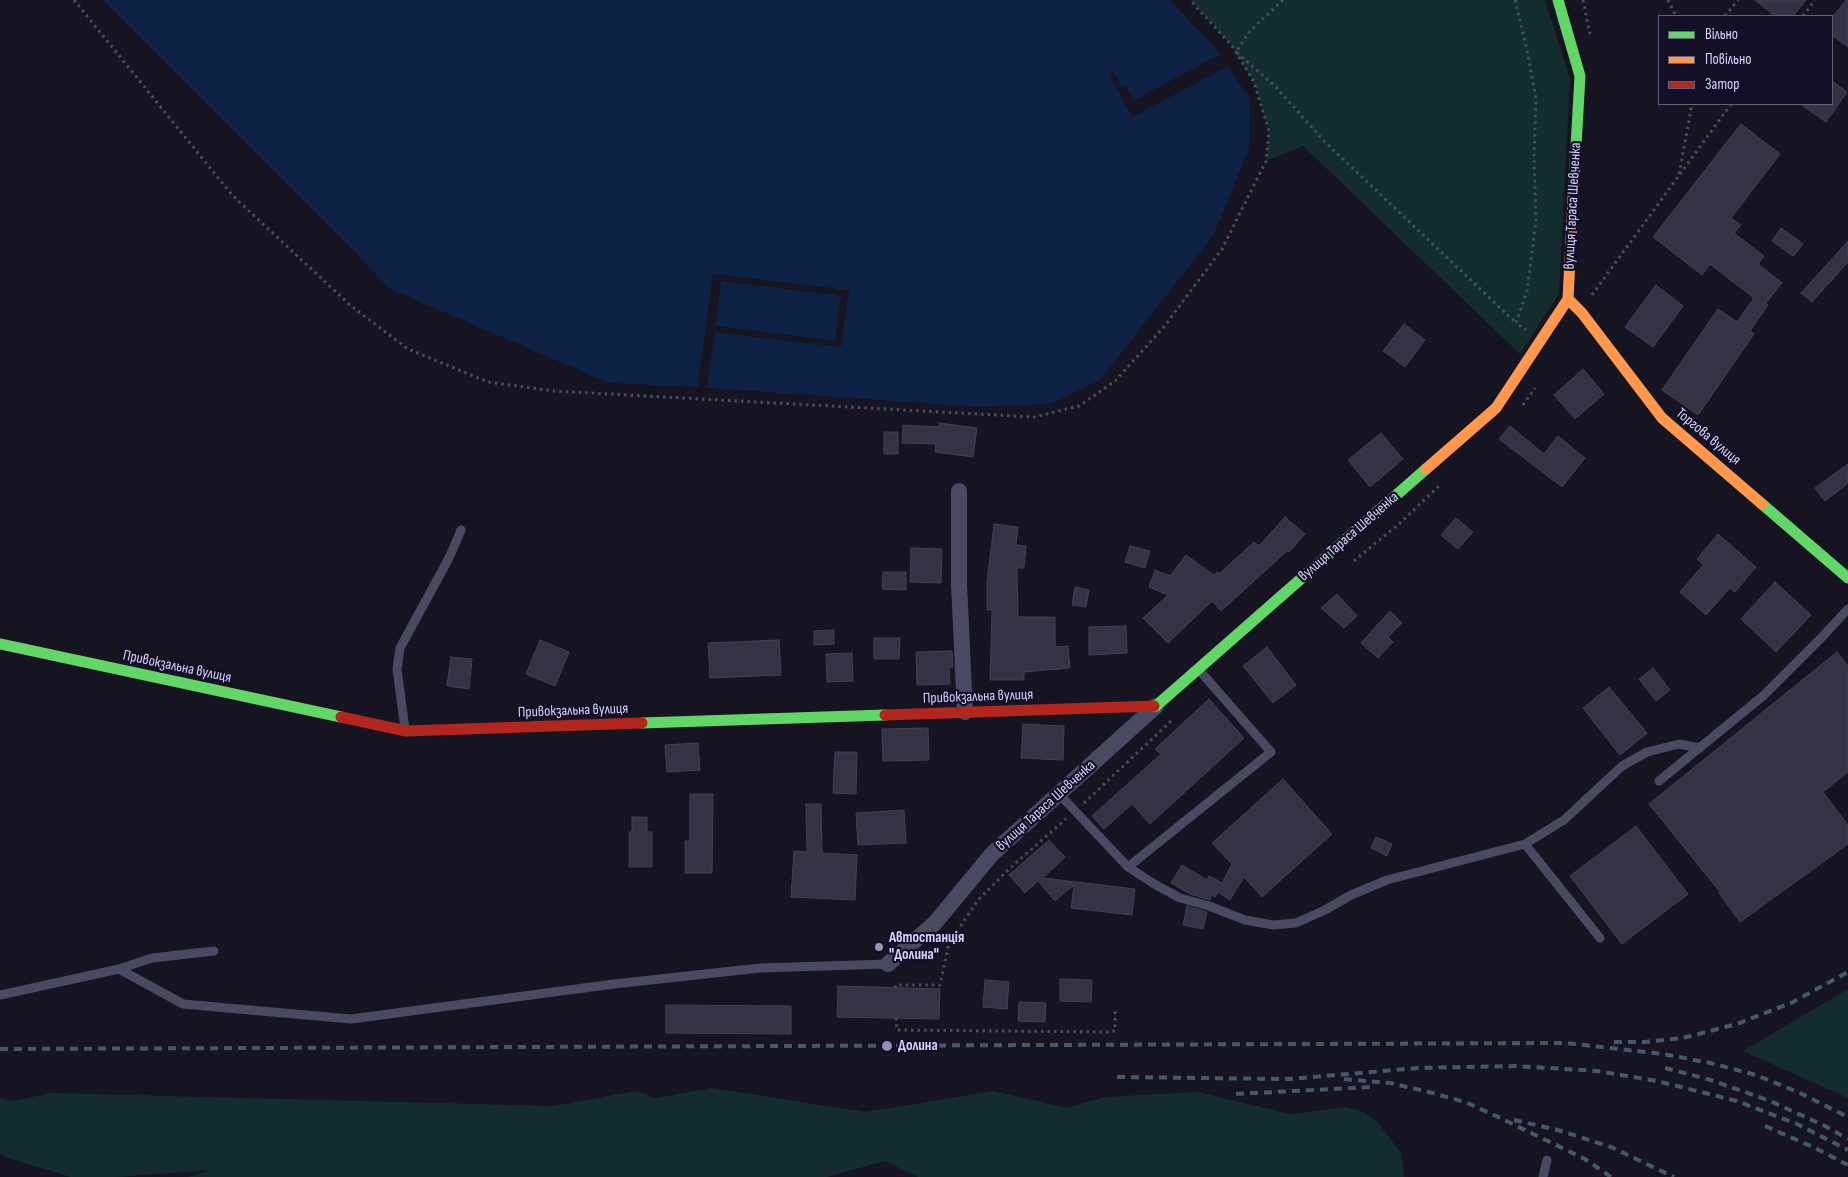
<!DOCTYPE html>
<meta charset="utf-8">
<style>
body{margin:0}
#map{position:relative;width:1848px;height:1177px;overflow:hidden;background:#161421;font-family:"Sofia Sans Condensed",sans-serif}
canvas{display:block}
.legend{position:absolute;left:1658px;top:15px;width:175px;height:90px;box-sizing:border-box;background:#130f26;border:1px solid #625e7d;margin:0;padding:6px 9px;list-style:none;font-size:15px;color:#d9d4ff}
.legend li{display:flex;align-items:center;gap:10px;height:25px}
.legend b{width:25px;border:1px solid #625e7d}
</style>
<div id="map">
<canvas width="1848" height="1177"></canvas>
<ul class="legend">
<li><b style="height:6px;background:#63d668"></b>Вільно</li>
<li><b style="height:6px;background:#ff974d"></b>Повільно</li>
<li><b style="height:6px;background:#b3261e"></b>Затор</li>
</ul>
</div>
<script>
const c = document.querySelector('canvas').getContext('2d');
c.lineJoin = 'round';
function fill(path, color) { c.fillStyle = color; c.fill(path, 'evenodd'); }
const shape = rows => new Path2D(rows.map(r => 'M' + r).join(''));
function stroke(path, color, width, dash) { c.strokeStyle = color; c.lineWidth = width; c.lineCap = dash ? 'butt' : 'round'; c.setLineDash(dash || []); c.stroke(path); }
function label(font, color, halo, rows, align = 'center') {
  c.font = font + ' "Sofia Sans Condensed",sans-serif'; c.lineWidth = 4.5; c.setLineDash([]); c.textBaseline = 'middle'; c.strokeStyle = halo; c.fillStyle = color; for (const [text, x, y, turn = 0] of rows) {
    c.save(); c.translate(x, y); c.rotate((+turn || 0) * Math.PI / 180); c.textAlign = isNaN(turn) ? turn : align; if (halo) c.strokeText(text, 0, 0); c.fillText(text, 0, 0); c.restore();
  }
}
fill(shape([
 [1191,0,1545,0,1570,79,1559,294,1520,354,1303,146,1266,161,1269,131,1254,82,1233,47],
 [1848,989,1848,1098,1743,1051],
 [712,1088,865,1112,994,1091,1067,1108,1104,1097,1198,1092,1290,1114,1346,1107,1364,1112,1379,1124,1401,1153,1404,1177,918,1177,885,1161,827,1177,188,1177,212,1170,116,1177,71,1177,5,1157,0,1153,0,1098,13,1101,51,1093,553,1106,636,1091,655,1098]
]), '#132c2d');
fill(shape([
 [103,0,1170,0,1218,51,1250,99,1249,149,1213,236,1100,380,1051,404,979,407,680,386,609,383,388,288,354,251]
]), '#0d2144');
fill(shape([
 [1223,53,1231,65,1132,117,1109,74,1114,71,1122,88,1126,86,1134,100],
 [713,274,849,290,841,347,715,332,706,391,697,390],
 [721,281,841,296,835,341,716,326]
]), '#161421');
const building = shape([
 [1755,0,1806,0,1793,16,1775,16,1755,0],
 [1846,0,1848,0,1848,47,1832,35,1832,18,1846,0],
 [1832,81,1847,92,1826,122,1800,104,1832,104,1832,81],
 [1741,124,1780,154,1731,218,1741,225,1734,233,1764,256,1758,264,1782,283,1766,303,1768,305,1750,331,1754,334,1698,415,1662,390,1718,309,1737,322,1754,298,1710,264,1702,275,1653,237,1741,124],
 [1781,228,1803,244,1793,256,1772,241,1781,228],
 [1848,241,1848,262,1812,302,1801,293,1848,241],
 [1656,285,1683,306,1653,347,1625,327,1656,285],
 [1404,324,1425,340,1405,367,1383,351,1404,324],
 [1583,369,1604,394,1575,419,1554,395,1583,369],
 [939,423,977,428,973,457,935,452,936,444,902,443,903,425,939,427,939,423],
 [1510,426,1544,454,1558,436,1585,458,1562,487,1499,439,1510,426],
 [884,432,898,432,898,454,884,454,884,432],
 [1381,433,1403,459,1370,487,1348,460,1381,433],
 [1848,464,1848,483,1825,501,1815,488,1848,464],
 [1285,517,1305,534,1289,552,1287,551,1221,611,1212,601,1168,643,1143,618,1168,595,1149,587,1155,570,1170,576,1186,555,1214,575,1218,572,1219,574,1254,542,1259,546,1285,517],
 [1456,518,1473,532,1458,549,1441,535,1456,518],
 [994,524,1018,527,1016,545,1026,546,1024,568,1017,568,1018,617,1055,617,1055,647,1068,646,1070,668,1024,672,1024,680,990,680,992,610,987,610,987,582,994,524],
 [1718,534,1756,567,1735,592,1730,588,1706,615,1680,592,1703,565,1697,559,1718,534],
 [1130,546,1150,551,1145,568,1125,562,1130,546],
 [911,548,942,549,941,583,910,582,911,548],
 [883,572,906,572,906,590,882,589,883,572],
 [1775,582,1811,615,1776,652,1741,619,1775,582],
 [1075,587,1089,590,1086,607,1072,605,1075,587],
 [1337,594,1357,616,1344,628,1321,608,1337,594],
 [1390,611,1402,623,1388,637,1393,642,1378,658,1361,643,1390,611],
 [1126,626,1127,653,1089,655,1089,627,1126,626],
 [834,630,834,644,814,645,814,631,834,630],
 [874,638,900,638,899,659,874,659,874,638],
 [540,640,569,652,555,686,526,674,540,640],
 [779,640,781,675,710,678,708,643,779,640],
 [1267,647,1296,685,1273,703,1243,666,1267,647],
 [952,651,953,667,949,667,950,684,917,685,916,652,952,651],
 [1837,652,1848,666,1848,772,1823,792,1848,825,1848,844,1740,922,1719,893,1720,892,1649,804,1837,652],
 [852,653,853,681,827,682,826,654,852,653],
 [451,657,472,659,469,689,447,686,451,657],
 [1653,668,1670,690,1656,701,1639,679,1653,668],
 [1609,687,1647,733,1620,755,1583,708,1609,687],
 [1209,699,1244,738,1150,824,1132,804,1104,829,1092,816,1161,754,1155,749,1209,699],
 [1023,724,1064,726,1063,760,1021,758,1023,724],
 [928,728,929,760,883,761,882,729,928,728],
 [698,743,700,770,667,772,665,745,698,743],
 [835,752,857,752,856,794,833,793,835,752],
 [1283,779,1332,834,1262,897,1244,877,1230,900,1218,892,1215,897,1211,895,1210,900,1190,894,1171,883,1182,865,1207,880,1209,876,1222,883,1232,864,1212,843,1283,779],
 [690,794,713,794,712,873,685,873,685,841,690,841,690,794],
 [806,804,821,804,822,853,857,855,855,900,791,897,794,851,807,852,806,804],
 [904,810,906,843,858,845,856,813,904,810],
 [632,817,647,817,647,832,652,832,652,867,629,867,629,832,632,832,632,817],
 [1636,826,1688,894,1622,944,1570,876,1636,826],
 [1376,837,1392,844,1387,856,1371,848,1376,837],
 [1049,840,1065,857,1043,878,1135,889,1132,915,1071,908,1074,885,1055,901,1038,881,1025,893,1009,875,1049,840],
 [1187,906,1207,912,1203,929,1183,925,1187,906],
 [1060,979,1092,980,1091,1002,1060,1001,1060,979],
 [985,980,1009,982,1007,1009,983,1007,985,980],
 [838,986,940,989,939,1019,837,1017,838,986],
 [1019,1002,1046,1003,1045,1022,1018,1021,1019,1002],
 [666,1005,791,1006,791,1034,666,1033,666,1005]
]);
fill(building, '#343243');
stroke(building, '#433f54', 1);
stroke(shape([
 [74,0,232,195,351,306,408,349,488,382,554,391,1034,417,1079,406,1115,381,1163,328,1222,249,1266,161,1269,131,1254,82,1233,47,1190,0],
 [1283,0,1250,31,1236,52,1274,85,1324,141,1516,323],
 [1515,0,1527,50,1536,99,1534,156,1536,220,1527,291,1516,323,1526,330],
 [1583,0,1590,34],
 [1668,0,1676,16],
 [1725,16,1738,0],
 [1803,16,1815,0],
 [1679,174,1692,104],
 [1592,295,1731,104],
 [1523,405,1535,388],
 [1354,561,1400,523,1441,484],
 [1084,803,1172,720],
 [895,988,896,985,940,985,949,943,978,900,1010,868,1066,819],
 [896,1018,897,1030,1107,1032,1115,1031,1115,1011]
]), '#44505f', 3, [2.5, 4]);
stroke(shape([
 [405,729,397,669,400,648,449,558,461,530],
 [1659,781,1763,696,1823,636,1848,609],
 [1060,795,1128,867,1156,885,1180,898,1209,906,1245,920,1273,925,1296,923,1325,910,1351,895,1387,880,1525,844,1564,820,1622,766,1647,752,1679,744,1700,748],
 [1525,844,1600,938],
 [1128,867,1271,752,1199,670],
 [119,969,152,958,214,951],
 [0,995,119,969,183,1004,351,1019,614,984,760,968,888,964],
 [1543,1177,1547,1160]
]), '#4a4962', 9);
stroke(shape([
 [959,491,959,584,965,712],
 [888,964,935,923,992,854,1156,706]
]), '#4a4962', 16);
stroke(shape([
 [1558,0,1580,76,1573,199],
 [1762,504,1848,578],
 [0,644,341,717],
 [1154,706,1156,706,1426,469],
 [642,723,885,715]
]), '#63d668', 11);
stroke(shape([
 [1568,299,1582,313,1662,418,1762,504],
 [1426,469,1496,408,1568,299,1573,199]
]), '#ff974d', 11);
stroke(shape([
 [885,715,1154,706],
 [341,717,406,731,642,723]
]), '#b3261e', 11);
stroke(shape([
 [1614,1042,1644,1042,1683,1038,1737,1024,1793,1002,1848,972],
 [0,1049,1566,1043,1663,1054,1710,1063,1756,1075,1800,1093,1848,1117],
 [1665,1068,1711,1080,1770,1101,1825,1126,1848,1139],
 [1117,1077,1289,1079,1418,1068,1516,1066,1597,1071,1657,1081,1737,1101,1797,1124,1848,1150],
 [1344,1079,1390,1083,1425,1091,1465,1102,1496,1116,1585,1159,1611,1177],
 [1236,1094,1371,1087],
 [1514,1120,1558,1130,1611,1147,1674,1177],
 [1765,1126,1813,1147,1848,1165]
]), '#43596b', 4, [8, 6]);
for (const [x, y, r, color] of [
 [879,947,5,"#9591b1"],
 [887,1046,6,"#9591b1"]
]) { const dot = new Path2D(); dot.arc(x, y, r, 0, 2 * Math.PI); c.fillStyle = color; c.fill(dot); stroke(dot, '#130f26', 2); }
label('15px', '#d9d4ff', '#130f26', [
 ["вулиця Тараса Шевченка",1573,206,-87],
 ["Торгова вулиця",1708,437,40],
 ["вулиця Тараса Шевченка",1349,537,-41],
 ["Привокзальна вулиця",177,667,12],
 ["Привокзальна вулиця",978,697,-2],
 ["Привокзальна вулиця",573,711,-2],
 ["вулиця Тараса Шевченка",1046,806,-42]
]);
label('bold 15px', '#d9d4ff', '#130f26', [
 ["Автостанція",889,938],
 ["\"Долина\"",889,955],
 ["Долина",898,1046]
], 'left');
</script>
